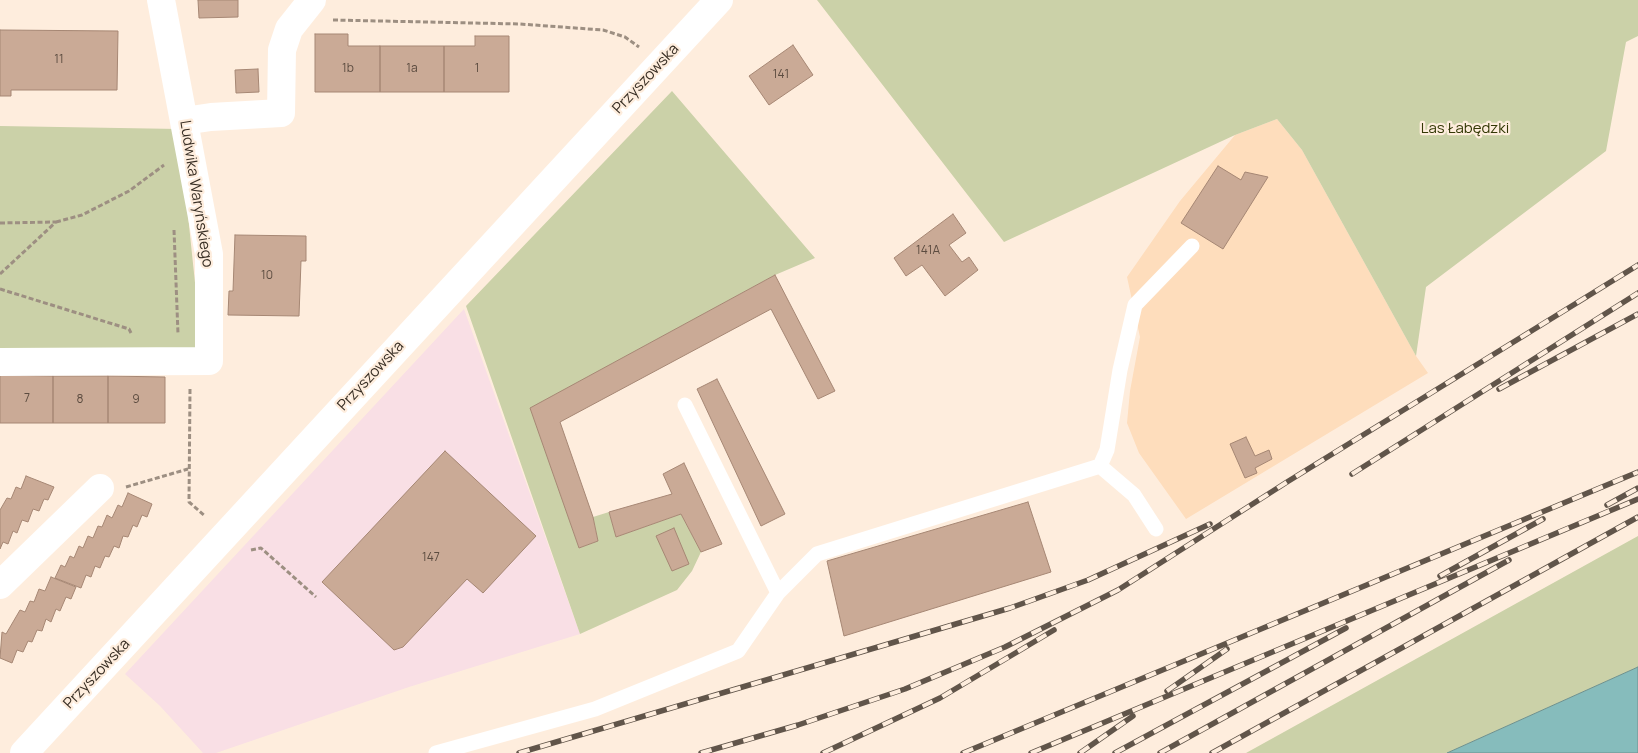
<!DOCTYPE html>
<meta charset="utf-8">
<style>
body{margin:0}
canvas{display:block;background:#feeddd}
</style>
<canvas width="1638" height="753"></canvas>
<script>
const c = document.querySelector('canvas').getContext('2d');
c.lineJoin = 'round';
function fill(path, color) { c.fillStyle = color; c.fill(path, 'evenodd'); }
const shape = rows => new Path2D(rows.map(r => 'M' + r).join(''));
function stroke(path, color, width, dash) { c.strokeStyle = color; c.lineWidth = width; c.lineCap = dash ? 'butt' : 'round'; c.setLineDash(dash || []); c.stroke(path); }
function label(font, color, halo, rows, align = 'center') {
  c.font = font + ' Manrope,sans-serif'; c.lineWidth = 4.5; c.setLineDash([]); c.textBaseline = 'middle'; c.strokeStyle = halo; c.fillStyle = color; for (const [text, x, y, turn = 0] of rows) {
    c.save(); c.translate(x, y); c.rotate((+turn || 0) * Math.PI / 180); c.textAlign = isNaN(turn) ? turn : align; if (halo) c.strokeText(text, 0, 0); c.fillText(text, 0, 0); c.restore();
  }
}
fill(shape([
 [464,309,580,634,409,687,216,753,203,753,160,706,125,674]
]), '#f9dfe5');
fill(shape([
 [1277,119,1302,150,1416,356,1428,373,1186,519,1139,453,1127,423,1130,391,1140,337,1127,277,1180,201,1235,135]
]), '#feddbc');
fill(shape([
 [817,0,1638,0,1638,36,1626,42,1606,151,1426,287,1416,356,1302,150,1277,119,1235,135,1004,242],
 [672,91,815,258,775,275,531,408,579,548,598,541,593,517,609,512,616,537,681,514,701,552,692,571,677,590,580,634,466,306],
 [0,126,179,129,202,350,0,352],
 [1638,536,1638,667,1447,753,1246,753]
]), '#cbd1a8');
const water = shape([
 [1638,667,1638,753,1447,753,1638,667]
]);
fill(water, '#86bcbc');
stroke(water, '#6e918e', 1);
const building = shape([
 [198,0,238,0,238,17,199,18,198,0],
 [0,30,118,31,117,90,11,90,11,96,0,96,0,30],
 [315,34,348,34,348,46,380,46,380,92,315,92,315,34],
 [475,36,509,36,509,92,444,92,444,46,475,46,475,36],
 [793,45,813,75,769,105,749,76,793,45],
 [380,46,444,46,444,92,380,92,380,46],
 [258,69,259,92,236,93,235,70,258,69],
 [1218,166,1241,180,1245,172,1268,177,1223,249,1181,223,1218,166],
 [953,214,966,233,949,245,962,262,969,257,978,270,945,296,922,265,906,276,894,258,953,214],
 [235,235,306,236,306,261,301,261,299,316,228,315,229,291,233,291,235,235],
 [775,275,835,391,818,399,771,309,560,422,593,517,598,541,579,548,530,408,775,275],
 [0,375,53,376,53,423,0,423,0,375],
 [53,376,108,376,108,423,53,423,53,376],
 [108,376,165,377,165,423,108,423,108,376],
 [717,379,785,514,761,526,697,389,717,379],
 [1246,437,1255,456,1269,450,1272,459,1255,468,1257,473,1245,478,1230,444,1246,437],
 [445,451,536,536,483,593,467,579,403,647,394,650,322,582,445,451],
 [684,463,722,544,701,552,681,514,616,537,609,512,672,494,663,474,684,463],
 [26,476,54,487,48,500,44,499,39,511,33,509,28,522,22,520,17,533,13,531,8,544,3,542,0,549,0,510,7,498,11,499,16,487,21,489,26,476],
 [128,493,152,504,147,517,142,515,137,527,133,525,128,537,123,536,119,548,114,546,109,557,105,556,100,568,95,566,91,577,86,575,81,588,55,578,61,565,65,567,70,556,74,558,79,546,83,548,88,536,93,538,98,526,102,527,107,515,112,518,118,505,122,507,128,493],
 [1028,502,1051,572,844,636,827,561,1028,502],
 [674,528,689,564,672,571,656,536,674,528],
 [51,577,76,587,71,599,66,597,60,611,56,609,51,622,46,619,42,631,37,630,32,642,28,641,23,652,17,650,12,663,0,658,2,632,6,634,20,610,25,612,30,601,34,602,39,589,45,591,51,577]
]);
fill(building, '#caaa96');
stroke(building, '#a68774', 1);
stroke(shape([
 [333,20,520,24,603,30,625,37,639,47],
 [56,222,82,215,129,191,164,165],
 [0,223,56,222,0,274],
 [174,230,178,334],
 [0,289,129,329,131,333],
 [190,389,189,502,205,516],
 [126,487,188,469],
 [251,550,261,548,316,597]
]), '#9d8f82', 3, [5, 2.5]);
stroke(shape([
 [685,405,778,593],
 [1100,466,1134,495,1156,529],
 [436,753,595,709,738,651,778,593,817,554,1100,466,1107,450,1120,370,1135,305,1192,246]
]), '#fff', 15);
stroke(shape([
 [184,121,211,117,281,113,282,50,289,29,312,0],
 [0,362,209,361,209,254,161,0],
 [0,585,100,488]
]), '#fff', 28);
stroke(shape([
 [24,753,719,0]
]), '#fff', 28);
const rail = shape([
 [1499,389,1638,314],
 [1352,474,1638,293],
 [1607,505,1638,488],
 [1440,576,1543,519],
 [1167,691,1227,649],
 [519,753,1010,608,1088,580,1210,524],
 [701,753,798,725,905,689,1005,647,1118,590,1287,482,1638,265],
 [823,753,940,698,1054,630],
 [963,753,1638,472],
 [1031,753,1638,499],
 [1080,753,1133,716],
 [1115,753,1346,628],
 [1160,753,1509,560],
 [1212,753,1638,517]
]);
stroke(rail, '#61554a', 5.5);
stroke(rail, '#feeddd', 4, [11]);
label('12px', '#5c4c40', null, [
 ["11",59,60],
 ["1b",348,69],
 ["1a",412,69],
 ["1",477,69],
 ["141",781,75],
 ["141A",928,251],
 ["10",267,276],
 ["7",27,399],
 ["8",80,400],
 ["9",136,400],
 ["147",431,558]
]);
label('15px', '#372d23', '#feeddd', [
 ["Przyszowska",646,79,-47],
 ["Ludwika Waryńskiego",196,194,81],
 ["Przyszowska",371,376,-47],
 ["Przyszowska",97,674,-47]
]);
label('15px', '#333805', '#feeddd', [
 ["Las Łabędzki",1465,129]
]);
</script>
